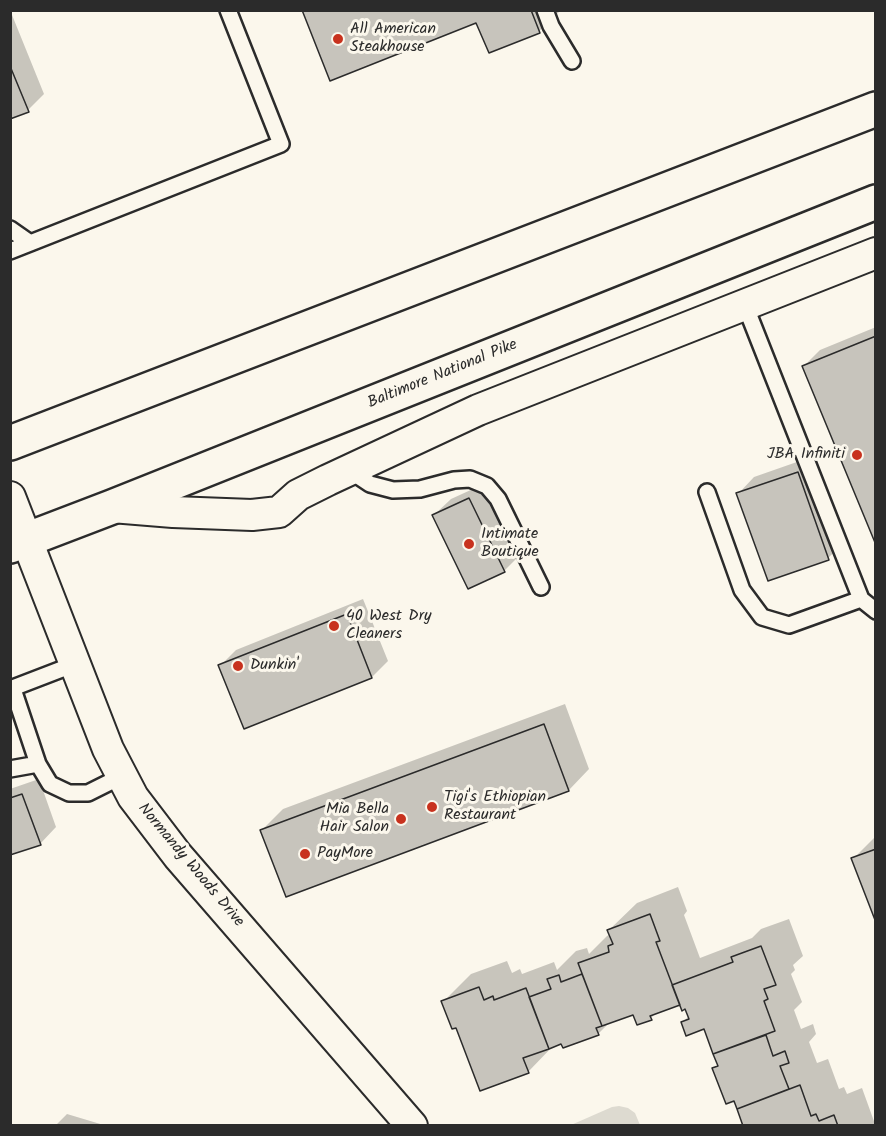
<!DOCTYPE html>
<style>
body{margin:0}
#map{position:relative;width:886px;height:1136px;overflow:hidden;background:#fbf7ec;font-family:Kalam,sans-serif}
canvas{display:block}
.frame{position:absolute;inset:0;border:12px solid #2b2b2b;pointer-events:none}
</style>
<div id="map">
<canvas width="886" height="1136"></canvas>
<div class="frame"></div>
</div>
<script>
const c = document.querySelector('canvas').getContext('2d');
c.lineJoin = 'round';
function fill(path, color) { c.fillStyle = color; c.fill(path, 'evenodd'); }
const shape = rows => new Path2D(rows.map(r => 'M' + r).join(''));
function stroke(path, color, width, dash) { c.strokeStyle = color; c.lineWidth = width; c.lineCap = dash ? 'butt' : 'round'; c.setLineDash(dash || []); c.stroke(path); }
function label(font, color, halo, rows, align = 'center') {
  c.font = font + ' Kalam,sans-serif'; c.lineWidth = 6; c.setLineDash([]); c.textBaseline = 'middle'; c.strokeStyle = halo; c.fillStyle = color; for (const [text, x, y, turn = 0] of rows) {
    c.save(); c.translate(x, y); c.rotate((+turn || 0) * Math.PI / 180); c.textAlign = isNaN(turn) ? turn : align; if (halo) c.strokeText(text, 0, 0); c.fillText(text, 0, 0); c.restore();
  }
}
fill(shape([
 [619,1106,628,1108,635,1113,640,1125,571,1125,612,1107]
]), '#dddad0');
fill(shape([
 [10,10,44,94,28,110,10,117],
 [304,10,560,11,539,31,477,21],
 [876,327,876,541,804,366,820,350],
 [814,456,845,542,828,558,738,494,754,477],
 [486,483,520,555,504,571,434,515,451,499],
 [363,599,388,661,372,677,245,727,220,666,236,650],
 [565,704,589,769,569,790,287,895,262,830,283,809],
 [39,779,56,827,40,844,10,854,10,789],
 [876,836,876,917,853,859],
 [678,887,687,911,684,915,700,958,752,938,761,929,789,919,803,956,793,965,795,970,791,974,802,1002,794,1010,801,1029,813,1024,816,1034,809,1042,817,1063,828,1059,839,1089,844,1087,847,1094,862,1088,875,1124,874,1126,744,1126,735,1099,714,1069,719,1064,705,1027,683,1022,690,1015,686,1007,681,1003,657,1012,651,1018,634,1013,610,1022,598,1034,554,1045,528,1072,457,1026,443,1002,471,974,507,961,512,973,520,969,522,974,554,962,557,970,576,951,587,948,589,954,607,936,611,934,609,930,637,903],
 [67,1114,107,1126,55,1126]
]), '#0003');
const building = shape([
 [302,10,531,10,540,33,489,53,476,23,330,81,302,10],
 [10,66,29,112,10,119,10,66],
 [876,336,876,545,802,366,876,336],
 [798,472,829,560,768,581,736,493,798,472],
 [469,498,505,572,468,589,432,515,469,498],
 [347,614,372,678,244,729,218,665,347,614],
 [544,724,569,791,286,897,260,830,544,724],
 [22,794,41,845,10,855,10,798,22,794],
 [876,849,876,920,875,920,851,858,876,849],
 [650,914,660,941,656,942,680,1005,650,1016,652,1020,637,1025,633,1015,602,1026,578,963,609,952,608,946,613,944,607,930,650,914],
 [761,946,776,985,764,989,768,999,764,1001,775,1031,713,1054,704,1029,686,1036,681,1022,689,1019,685,1009,682,1011,672,985,733,962,731,957,761,946],
 [582,974,602,1026,596,1028,599,1035,563,1048,561,1044,549,1049,529,997,551,989,547,979,559,975,561,982,582,974],
 [479,987,484,1000,493,996,494,1000,526,988,549,1049,523,1058,529,1073,480,1091,456,1028,452,1029,441,1001,479,987],
 [766,1035,773,1056,785,1051,789,1063,780,1066,789,1089,737,1109,734,1101,726,1104,712,1068,718,1066,713,1054,766,1035],
 [800,1085,811,1116,816,1114,819,1121,834,1115,838,1126,743,1126,737,1109,800,1085]
]);
fill(building, '#c7c4bc');
stroke(building, '#2b2b2b', 1.5);
const service = shape([
 [545,10,551,26,572,61],
 [10,229,30,243],
 [10,251,281,144,228,10],
 [745,305,861,599,876,611],
 [349,470,370,484,393,490,420,489,454,480,470,479,487,486,498,499,541,587],
 [707,492,742,590,762,617,789,625,861,599],
 [10,689,75,664],
 [13,689,38,764],
 [10,769,38,764,50,784,69,793,88,793,122,776]
]);
const minor = shape([
 [10,497,108,749,133,797,178,856,412,1126],
 [112,507,173,512,252,515,279,512,298,495,328,480,478,410,876,253]
]);
const primary = shape([
 [10,443,876,109],
 [10,546,112,507,876,202]
]);
stroke(service, '#2b2b2b', 20);
stroke(minor, '#2b2b2b', 34);
stroke(primary, '#2b2b2b', 38);
stroke(service, '#fbf7ec', 15);
stroke(minor, '#fbf7ec', 30);
stroke(primary, '#fbf7ec', 33);
for (const [x, y, r, color] of [
 [338,39,6,"#c8321e"],
 [857,455,6,"#c8321e"],
 [469,544,6,"#c8321e"],
 [334,626,6,"#c8321e"],
 [238,666,6,"#c8321e"],
 [432,807,6,"#c8321e"],
 [401,819,6,"#c8321e"],
 [305,854,6,"#c8321e"]
]) { const dot = new Path2D(); dot.arc(x, y, r, 0, 2 * Math.PI); c.fillStyle = color; c.fill(dot); stroke(dot, '#fbf7ec', 2); }
label('16px', '#2b2b2b', '#fbf7ec', [
 ["All American",350,30],
 ["Steakhouse",350,48],
 ["JBA Infiniti",845,455,"right"],
 ["Intimate",481,535],
 ["Boutique",481,553],
 ["40 West Dry",346,617],
 ["Cleaners",346,635],
 ["Dunkin'",250,666],
 ["Tigi's Ethiopian",444,798],
 ["Restaurant",444,816],
 ["Mia Bella",389,810,"right"],
 ["Hair Salon",389,828,"right"],
 ["PayMore",317,854]
], 'left');
label('16px', '#2b2b2b', '#fbf7ec', [
 ["Baltimore National Pike",443,375,-22],
 ["Normandy Woods Drive",190,866,50]
]);
</script>
